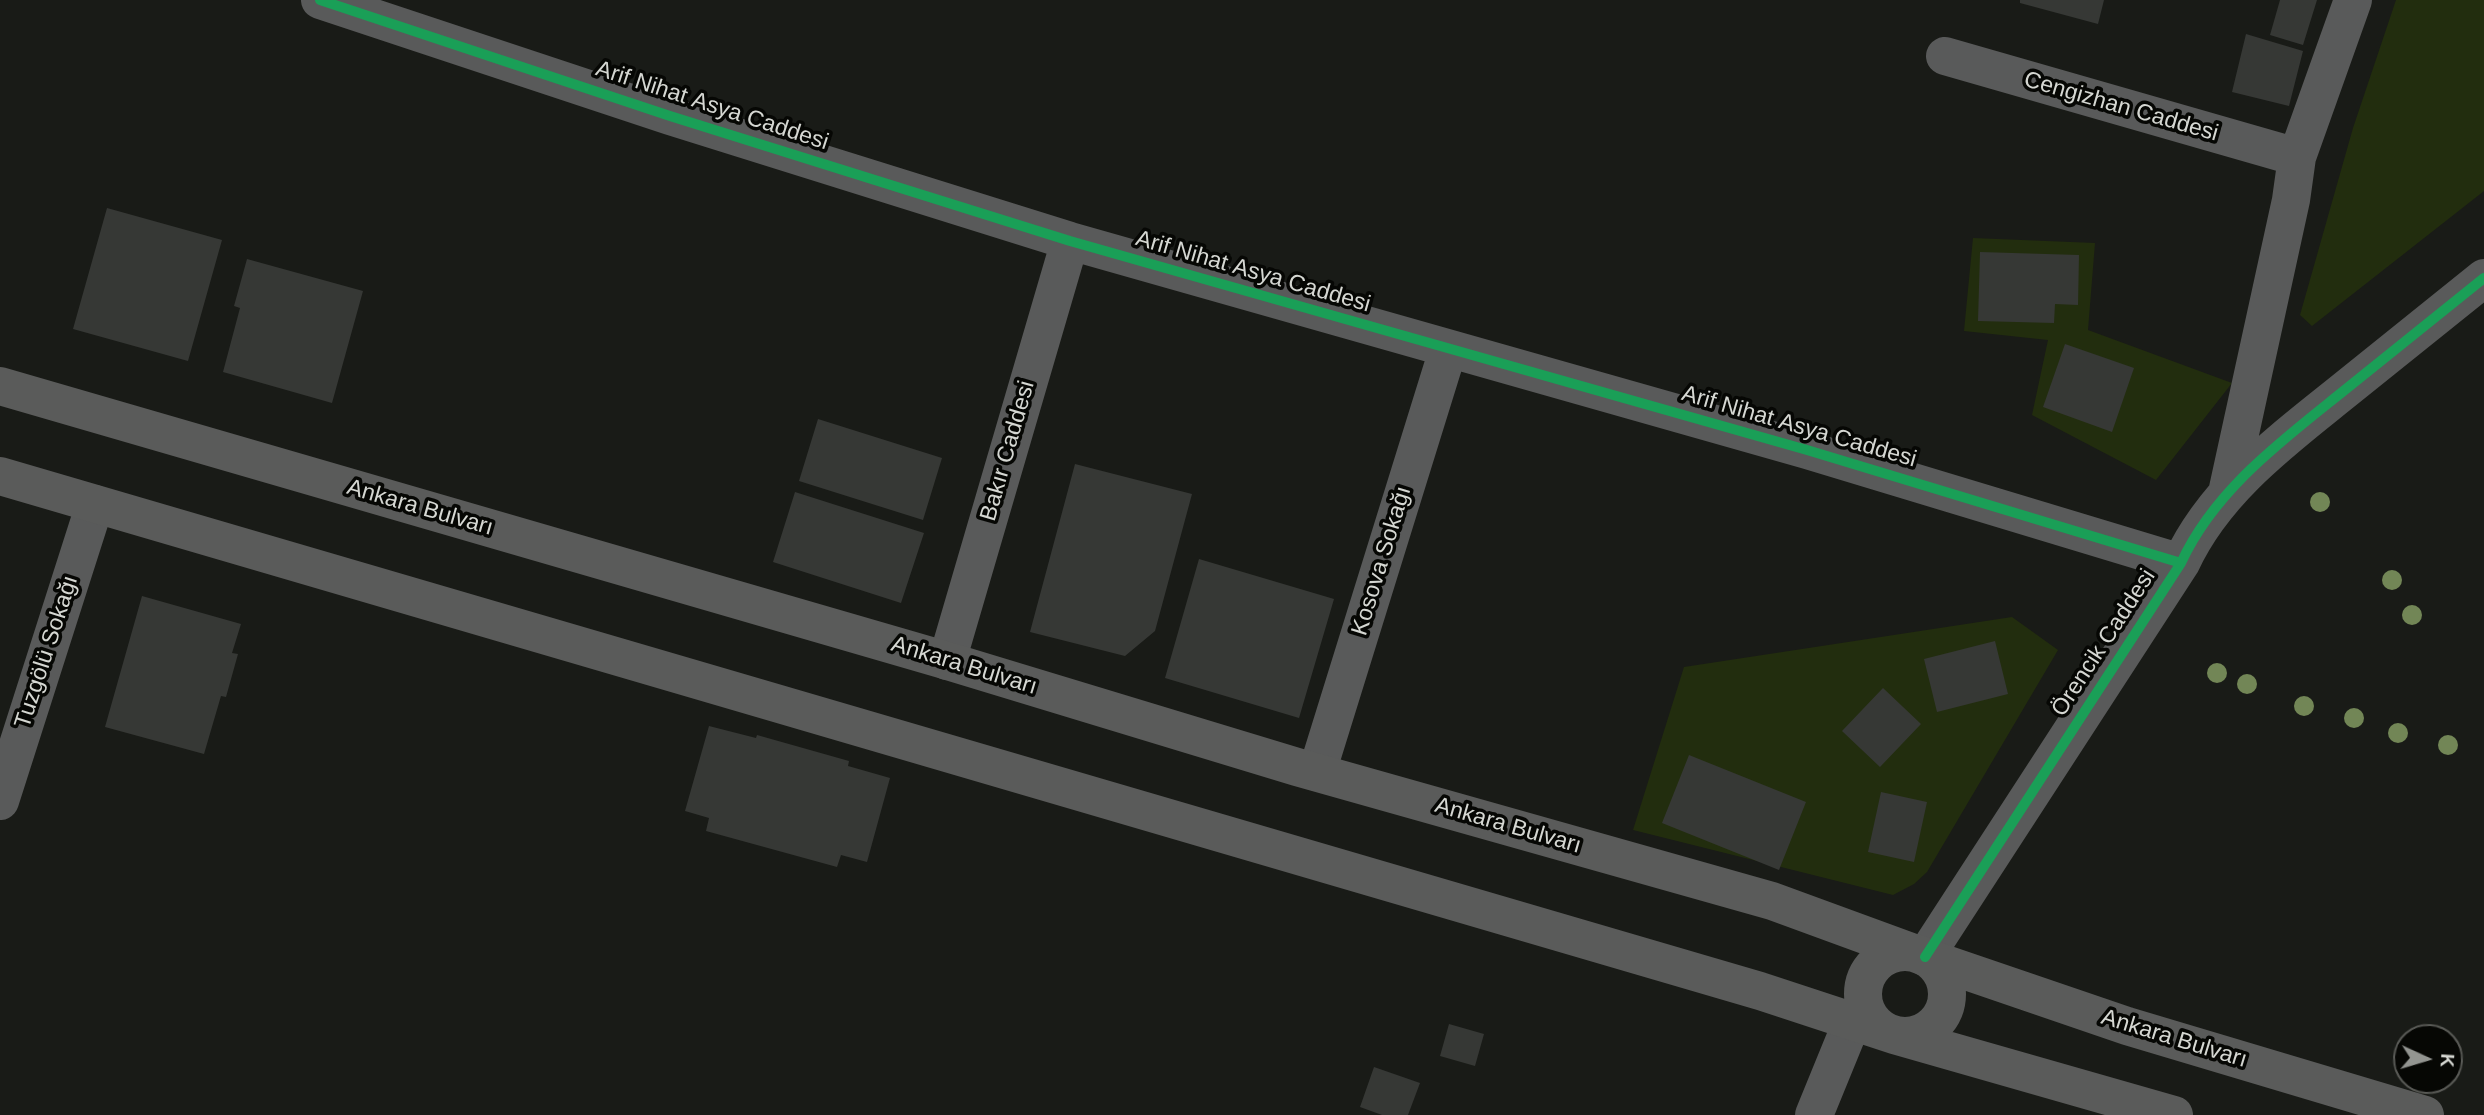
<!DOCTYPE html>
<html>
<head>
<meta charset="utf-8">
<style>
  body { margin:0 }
  #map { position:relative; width:2484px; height:1115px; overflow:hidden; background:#191b17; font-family:Arial,sans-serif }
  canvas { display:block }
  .north { position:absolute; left:2393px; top:1024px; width:70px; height:70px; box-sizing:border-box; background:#060704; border:2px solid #595a56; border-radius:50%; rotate:94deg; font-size:19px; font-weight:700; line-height:28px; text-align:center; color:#d5d7d2 }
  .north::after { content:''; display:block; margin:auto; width:24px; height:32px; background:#939591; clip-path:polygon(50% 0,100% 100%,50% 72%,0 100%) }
</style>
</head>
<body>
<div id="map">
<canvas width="2484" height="1115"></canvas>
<div class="north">K</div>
</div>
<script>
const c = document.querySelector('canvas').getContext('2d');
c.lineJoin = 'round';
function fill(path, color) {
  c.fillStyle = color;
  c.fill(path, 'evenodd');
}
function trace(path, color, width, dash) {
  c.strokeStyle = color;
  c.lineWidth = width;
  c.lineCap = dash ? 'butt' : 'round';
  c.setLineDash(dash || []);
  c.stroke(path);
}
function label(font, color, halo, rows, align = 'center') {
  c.font = font + ' Arial,sans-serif';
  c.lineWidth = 7;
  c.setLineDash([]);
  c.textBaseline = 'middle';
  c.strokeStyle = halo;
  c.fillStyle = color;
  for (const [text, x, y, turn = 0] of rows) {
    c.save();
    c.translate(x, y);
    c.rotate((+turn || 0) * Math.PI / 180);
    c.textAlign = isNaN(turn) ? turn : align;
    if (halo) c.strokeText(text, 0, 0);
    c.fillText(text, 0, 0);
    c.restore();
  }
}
fill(new Path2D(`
  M2396,0H2484V191L2312,326L2300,315L2353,128Z
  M1973,238L2095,243L2088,330L2232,383L2156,480L2032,415L2048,340L1964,331Z
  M2012,617L2058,650L1927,872L1914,884L1893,895L1633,830L1684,667Z`), '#222d0e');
fill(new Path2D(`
  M2020,0H2104L2098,24L2020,3Z
  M2280,0H2317L2303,45L2270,35Z
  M2246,34L2303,51L2289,106L2232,92Z
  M107,208L222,240L188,361L73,329Z
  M1980,252L2079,255L2078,305L2055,304L2054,323L1978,321Z
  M247,259L363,291L332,403L223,372L240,308L234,306Z
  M2065,344L2134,368L2112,432L2043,407Z
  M818,419L942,458L923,520L799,481Z
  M1075,464L1192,494L1155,631L1125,656L1030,632Z
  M795,492L924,533L901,603L773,562Z
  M1199,559L1334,599L1299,718L1165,678Z
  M142,596L241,624L232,653L238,654L226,697L221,696L204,754L105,727Z
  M1995,641L2008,694L1937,712L1924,659Z
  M1883,688L1921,724L1880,767L1842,731Z
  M709,726L756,738L757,735L849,761L848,766L890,778L867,862L841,855L837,867L706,831L709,818L685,811Z
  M1689,755L1806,802L1779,870L1662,823Z
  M1881,792L1927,802L1914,862L1868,852Z
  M1449,1024L1484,1034L1475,1066L1440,1056Z
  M1374,1067L1420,1083L1408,1115H1382L1360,1107Z`), '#363835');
trace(new Path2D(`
  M320,0L670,116L1070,241L1807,450L2181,563
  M1945,56L2297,157
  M2227,493L2291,200L2297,157L2353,0
  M947,661L1070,241
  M1317,772L1448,350
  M0,801L95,504
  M1925,957L2181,563C2215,489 2284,439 2346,389C2392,352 2438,315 2484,278
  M1814,1115L1852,1022`), '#595a5a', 38);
trace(new Path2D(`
  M0,386L941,659L1297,767L1772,901L1925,957L2127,1026L2425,1115
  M0,476L1760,991L1894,1035L2174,1115
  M1863 994a42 42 0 1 1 84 0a42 42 0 1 1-84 0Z`), '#5a5b5a', 38);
trace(new Path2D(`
  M320,0L670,116L1070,241L1807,450L2181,563
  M1925,957L2181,563C2215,489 2284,439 2346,389C2392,352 2438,315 2484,278`), '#1a9f57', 10);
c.fillStyle = '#728656';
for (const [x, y] of [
  [2320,502],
  [2392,580],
  [2412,615],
  [2217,673],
  [2247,684],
  [2304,706],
  [2354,718],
  [2398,733],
  [2448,745]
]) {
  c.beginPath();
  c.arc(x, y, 10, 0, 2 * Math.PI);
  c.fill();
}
label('23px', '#d5d7d2', '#060704', [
  ["Arif Nihat Asya Caddesi",712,106,18],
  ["Cengizhan Caddesi",2121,107,16],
  ["Arif Nihat Asya Caddesi",1253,272,16],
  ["Arif Nihat Asya Caddesi",1799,427,16],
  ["Bakır Caddesi",1008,451,-74],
  ["Ankara Bulvarı",420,508,16],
  ["Kosova Sokağı",1382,561,-73],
  ["Örencik Caddesi",2104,643,-57],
  ["Tuzgölü Sokağı",47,652,-72],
  ["Ankara Bulvarı",964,666,17],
  ["Ankara Bulvarı",1508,826,16],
  ["Ankara Bulvarı",2174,1039,17]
]);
</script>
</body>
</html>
